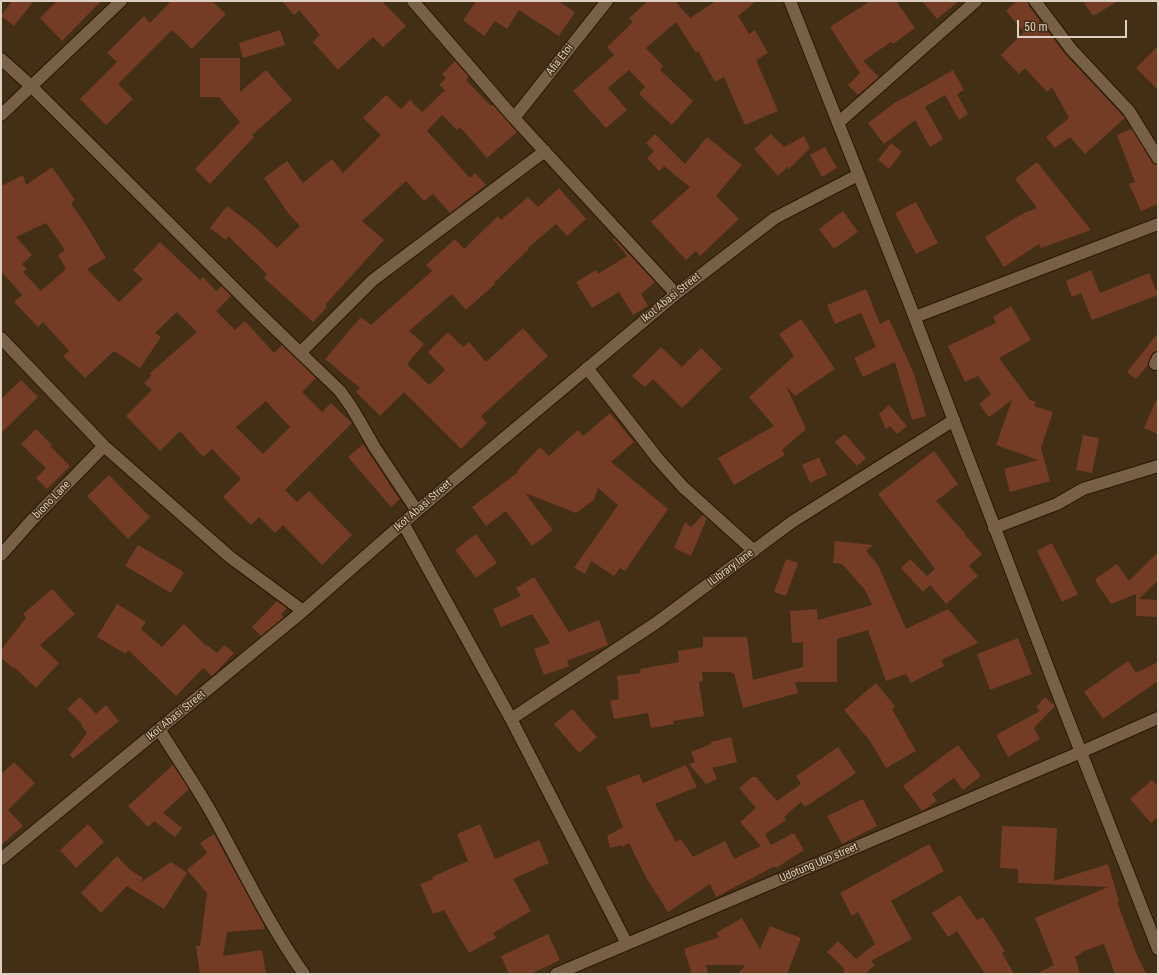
<!DOCTYPE html>
<html>
<head>
<meta charset="utf-8">
<style>
  body { margin:0 }
  #map { position:relative; width:1159px; height:975px; overflow:hidden; background:#432e16; font-family:"Roboto Condensed",sans-serif }
  canvas { display:block }
  .frame { position:absolute; inset:0; border:2px solid #ddcfc1; pointer-events:none }
  .scale { position:absolute; left:1017px; top:20px; width:110px; height:18px; box-sizing:border-box; border:2px solid #ddcfc1; border-top:0; padding-left:5px; font-size:12px; line-height:14px; white-space:nowrap; color:#ddcfc1; -webkit-text-stroke:3px #432e16; paint-order:stroke }
</style>
</head>
<body>
<div id="map">
<canvas width="1159" height="975"></canvas>
<div class="frame"></div>
<div class="scale">50 m</div>
</div>
<script>
const c = document.querySelector('canvas').getContext('2d');
c.lineJoin = 'round';
function fill(path, color) {
  c.fillStyle = color;
  c.fill(path, 'evenodd');
}
function trace(path, color, width, dash) {
  c.strokeStyle = color;
  c.lineWidth = width;
  c.lineCap = dash ? 'butt' : 'round';
  c.setLineDash(dash || []);
  c.stroke(path);
}
function label(font, color, halo, rows, align = 'center') {
  c.font = font + ' "Roboto Condensed",sans-serif';
  c.lineWidth = 3;
  c.setLineDash([]);
  c.textBaseline = 'middle';
  c.strokeStyle = halo;
  c.fillStyle = color;
  for (const [text, x, y, turn = 0] of rows) {
    c.save();
    c.translate(x, y);
    c.rotate((+turn || 0) * Math.PI / 180);
    c.textAlign = isNaN(turn) ? turn : align;
    if (halo) c.strokeText(text, 0, 0);
    c.fillText(text, 0, 0);
    c.restore();
  }
}
fill(new Path2D(`
  M12,1H34L14,26L1,16Z
  M57,1H101L62,41L40,18Z
  M171,1H212L226,14L192,49L172,30L118,84L133,99L106,125L80,99L117,62L107,53L144,16L150,23Z
  M282,1H382L406,26L383,47L373,37L338,70L313,42L320,35L299,10L294,15Z
  M476,1H558L575,12L559,36L519,10L507,29L495,21L484,36L463,20Z
  M648,1H675L690,18L716,1H756L738,16L749,34L755,30L768,53L756,60L778,111L745,125L724,77L715,82L698,51L696,53L676,22L646,48L663,66L660,70L693,101L672,125L639,94L645,87L629,70L608,88L627,110L606,128L573,91L614,55L607,47L633,22L629,18Z
  M870,1H896L915,28L893,44L891,42L863,61L879,77L858,95L848,85L860,73L830,27Z
  M922,1H959L937,19Z
  M1017,1H1028L1029,6L1065,54L1125,118L1085,154L1070,137L1055,148L1046,137L1069,118L1052,87L1047,92L1025,68L1019,74L1001,55L1024,32L1006,11Z
  M1083,1H1118L1093,16Z
  M280,30L285,45L243,58L239,43Z
  M1158,46V90L1136,68Z
  M200,58H240V92L266,70L292,100L252,135L254,137L210,184L195,169L240,122L219,97H200Z
  M455,61L469,77L466,80L491,106L493,105L517,132L487,158L460,127L457,130L442,115L427,131L470,178L475,173L486,185L450,213L433,194L424,201L406,181L362,221L384,240L325,305L327,307L313,322L264,278L267,274L228,236L226,240L210,228L227,206L255,227L277,248L300,226L288,213L264,178L287,161L303,183L332,159L343,173L381,135L363,118L386,95L401,109L410,100L422,112L445,90L439,85L446,78L442,74Z
  M953,70L964,90L957,94L968,114L959,120L945,95L925,107L943,139L930,147L915,120L884,144L868,123L897,101V102Z
  M1132,129L1152,162L1158,165V204L1141,211L1129,184L1135,182L1117,135Z
  M655,134L685,164L707,137L742,165L716,196L739,219L700,256L696,251L686,260L651,222L690,187L664,166L659,171L647,158L654,151L646,143Z
  M771,134L784,147L804,136L810,148L789,169L787,167L778,176L754,149Z
  M891,143L902,152L889,169L878,160Z
  M825,147L837,168L822,177L810,155Z
  M1037,162L1091,230L1041,248L1039,244L1004,267L985,237L1022,214L1037,208L1015,179Z
  M52,167L75,200L71,203L89,230L106,258L87,269L119,302L143,279L133,270L160,242L200,280L203,277L216,291L222,286L231,296L216,311L235,330L245,321L274,353L282,345L316,378L302,392L322,412L331,403L352,423L285,490L297,502L309,491L352,535L322,565L283,525L275,533L259,517L251,525L223,497L241,479L212,449L203,457L180,431L160,451L126,416L152,390L144,383L152,375L149,374L197,332L177,312L155,333L161,337L140,368L114,351L85,378L63,356L69,351L43,322L38,327L14,302L22,295L1,271V186L23,175L26,185ZM46,223L65,250L58,255L66,269L41,291L23,272L27,269L22,264L32,255L16,237ZM266,401L290,427L263,454L236,427Z
  M559,188L586,219L567,236L556,224L528,248L529,249L494,283L495,284L466,310L452,294L409,331L424,344L407,364L429,385L445,370L428,352L448,332L463,347L469,342L486,362L523,328L548,356L481,416L487,423L461,449L404,392L380,416L356,392L360,388L325,359L361,317L371,325L432,271L426,265L455,239L464,249L498,216L501,220L528,197L538,207Z
  M916,202L938,243L916,254L895,213Z
  M843,211L858,232L834,249L819,229Z
  M614,238L655,282L641,294L648,306L633,315L619,292L592,308L576,282L596,270L598,274L627,256L613,239Z
  M1091,270L1100,293L1149,273L1158,295L1092,320L1081,293L1072,297L1066,281Z
  M866,289L880,324L889,319L914,374L926,416L912,420L895,362L863,377L854,358L876,347L861,313L835,324L827,305Z
  M1011,306L1031,340L999,358L1030,400L1036,402L1034,406L1053,412L1041,448L1050,481L1010,492L1004,469L1038,460L996,445L1012,400L989,417L979,404L991,394L978,376L965,382L948,346L996,323L993,317Z
  M801,319L835,369L795,396L786,386L806,429L782,450L785,455L734,485L718,458L774,426L749,397L794,356L779,334Z
  M1158,333V351L1154,352L1152,354L1148,365L1136,379L1127,372Z
  M661,347L682,367L701,348L722,369L682,408L653,379L645,387L632,376Z
  M21,380L38,397L1,433V399Z
  M1158,396V434L1144,428Z
  M889,405L907,426L897,434L890,426L886,429L879,414Z
  M610,413L634,442L611,462L668,509L625,571L620,568L614,576L591,561L585,574L574,568L618,505L598,488L594,500L576,513L525,493L553,530L532,546L506,511L486,526L472,507L518,472L517,471L540,447L549,456L578,430L583,436Z
  M36,429L52,445L50,446L70,466L47,489L36,478L46,468L21,444Z
  M845,434L866,458L857,466L835,442Z
  M1083,435L1099,438L1092,473L1076,470Z
  M363,444L389,483H388L400,499L391,507L348,457Z
  M934,451L958,484L936,501L965,533L964,534L982,554L969,566L978,576L946,604L930,585L923,592L901,568L910,559L927,576L935,569L878,494Z
  M819,457L827,475L810,483L802,465Z
  M109,475L150,517L128,539L87,496Z
  M703,515L707,518L691,556L674,548L685,522L691,527Z
  M476,534L497,563L476,578L455,550Z
  M835,541L873,545L866,551L878,565L906,629L948,609L978,643L941,660L944,666L911,683L906,674L886,681L868,630L837,639V682H795L798,693L743,708L734,673L732,674V672H702L703,681L699,682L704,716L673,721L674,724L651,728L648,713L614,719L610,701L619,699L617,676L641,673L640,669L679,662L678,651L703,647V637H747L753,680L803,667V642L792,643L790,611L817,609L818,620L872,605L865,590L842,564L833,563Z
  M1052,543L1078,594L1062,602L1037,551Z
  M138,545L184,572L171,593L125,566Z
  M1158,552V580L1139,599L1158,600V617L1136,616V594L1111,604L1098,585L1095,579L1117,564L1129,581Z
  M786,559L798,563L786,596L774,592Z
  M534,577L569,632L599,620L608,645L567,661L569,666L544,675L534,649L550,643L532,614L501,627L493,609L521,596L516,588Z
  M52,589L75,614L40,645L59,663L36,688L14,667L13,668L1,658V650L26,618L23,614Z
  M277,601L287,608L281,614L284,617L261,636L252,627Z
  M117,604L146,622L141,629L162,647L184,624L206,646L207,645L217,653L224,645L234,653L212,676L203,668L176,696L128,650L126,654L97,637Z
  M1018,638L1032,674L990,690L977,654Z
  M1128,661L1136,673L1158,662V681L1103,719L1084,692Z
  M876,683L895,706L892,709L916,751L886,768L870,741L844,710Z
  M80,697L96,714L106,705L119,721L73,759L70,755L87,733L81,725L82,724L67,709Z
  M1045,697L1052,704L1054,703L1055,706L1034,728L1040,739L1008,757L996,735L1040,711L1036,707Z
  M572,709L597,737L579,753L554,724Z
  M731,737L737,762L712,768L717,779L706,784L689,764L695,762L691,752L711,744V742Z
  M958,745L981,776L963,790L954,778L932,794L937,801L922,811L903,786Z
  M838,747L856,773L805,807L801,802L784,817L786,820L765,834L771,845L794,833L804,850L776,868L775,866L716,897L710,884L668,912L647,879L629,843L622,847L621,845L610,848L607,836L623,827L606,787L639,774L643,783L686,765L697,787L655,804L676,842L681,839L693,857L725,841L734,859L761,846L740,822L756,808L739,788L752,777H756L777,801L801,784L796,776Z
  M14,762L35,783L8,810L23,826L1,845V774Z
  M173,765L189,789L163,813L182,828L175,837L154,821L148,827L128,806Z
  M1152,780L1158,786V816L1151,823L1130,799Z
  M863,799L877,826L842,844L827,816Z
  M88,824L104,842L76,868L60,850Z
  M480,824L495,859L539,840L549,863L513,879L531,911L493,933L496,938L469,953L444,910L433,914L420,884L433,879L432,877L468,861L457,834Z
  M1002,826L1057,828L1054,881L1108,864L1119,901L1117,902L1137,955L1146,974H1115L1104,944L1084,951L1075,957L1080,974H1036L1054,965L1035,918L1108,887L1018,883V869L1000,868Z
  M214,834L264,925V929L227,932L223,956L262,950L266,974H200L196,946H200L207,893L187,870L207,853L200,843Z
  M929,844L944,871L891,901L912,939L871,961L875,965L865,974H845L843,970L845,969L827,952L838,941L856,959L875,944L858,912L852,916L840,893Z
  M117,856L129,869L143,878L140,883L171,862L187,873L164,909L127,886L101,913L81,893Z
  M960,895L977,920L983,917L1005,951L1002,953L1014,974H985L957,931L948,937L932,913Z
  M742,918L760,949L770,926L801,938L787,974H738L745,965H706L708,974H692L684,949L719,937L716,933Z
  M548,934L560,960L531,974H509L501,956Z`), '#743c25');
const minor = new Path2D(`
  M413,1L514,118L676,294
  M1035,1L1071,49L1129,111L1158,158
  M1,59L31,86L260,314L340,391L352,408L375,448L417,511
  M1,115L121,1
  M514,118L607,1
  M838,123L976,1
  M915,317L1158,224
  M1,338L104,446L230,557L303,611
  M300,353L373,280L545,151
  M1155,364L1158,358
  M587,368L658,459L683,487L754,551
  M403,523L511,719L627,944
  M994,528L1057,504L1083,489L1158,466
  M1,555L32,520L104,446
  M511,719L656,623L792,522L954,420
  M159,729C178,760 200,791 217,823C245,874 270,926 304,974
  M1,859L303,611L417,511L676,294L775,218L858,175
  M556,974L1081,752L1158,718`);
const tertiary = new Path2D(`
  M790,1L908,300L1055,686L1158,949`);
trace(minor, '#291600', 14);
trace(tertiary, '#291600', 14);
trace(minor, '#776046', 12);
trace(tertiary, '#776046', 12);
label('11px', '#ddcfc1', '#432e16', [
  ["Afia Etoi",560,60,-52],
  ["Ikot Abasi Street",671,298,-39],
  ["biono Lane",52,500,-46],
  ["Ikot Abasi Street",423,506,-41],
  ["lLibrary lane",731,568,-37],
  ["Ikot Abasi Street",176,716,-39],
  ["Udotung Ubo street",819,863,-23]
]);
</script>
</body>
</html>
